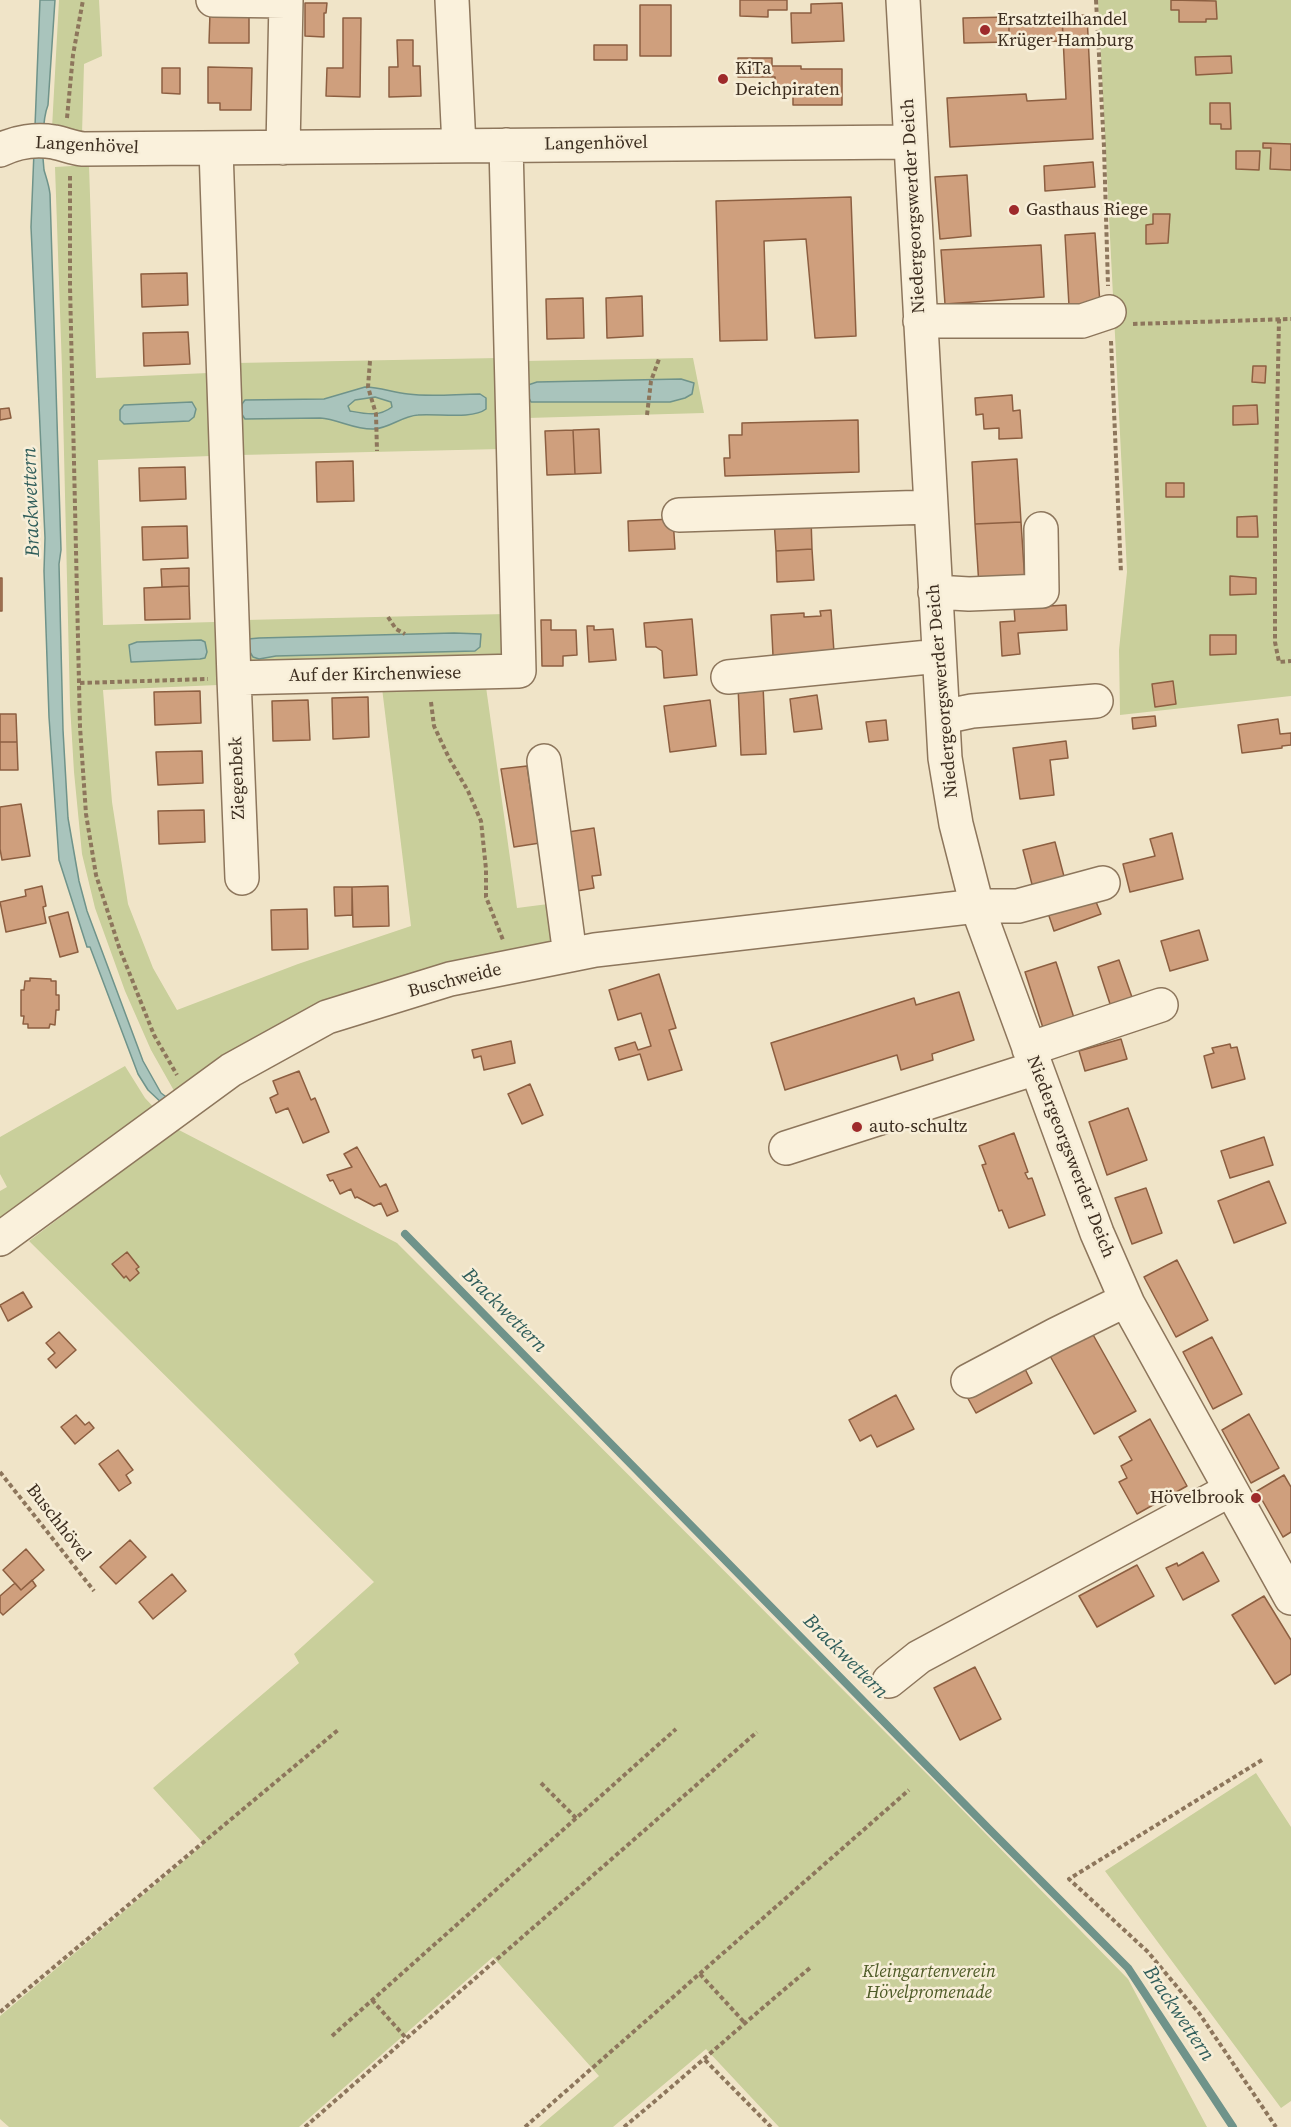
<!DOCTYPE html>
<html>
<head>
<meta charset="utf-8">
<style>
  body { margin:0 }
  canvas { display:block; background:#f0e4c8 }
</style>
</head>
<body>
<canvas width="1291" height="2127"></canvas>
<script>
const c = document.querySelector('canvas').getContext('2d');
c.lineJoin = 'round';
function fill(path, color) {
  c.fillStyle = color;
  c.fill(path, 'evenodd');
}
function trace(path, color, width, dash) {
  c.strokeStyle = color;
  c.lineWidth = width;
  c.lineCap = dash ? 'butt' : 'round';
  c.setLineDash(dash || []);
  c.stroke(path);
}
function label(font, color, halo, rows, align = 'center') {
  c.font = font + ' "Source Serif 4",serif';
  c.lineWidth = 5;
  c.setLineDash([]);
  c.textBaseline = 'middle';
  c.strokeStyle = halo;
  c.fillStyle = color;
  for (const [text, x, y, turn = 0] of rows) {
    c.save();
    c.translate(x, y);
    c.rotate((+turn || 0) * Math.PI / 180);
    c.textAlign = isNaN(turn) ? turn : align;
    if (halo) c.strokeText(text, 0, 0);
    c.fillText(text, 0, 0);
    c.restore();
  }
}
fill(new Path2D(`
  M59,0H99L102,56L84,64L82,134L52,128Z
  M1098,0H1291V696L1120,715L1119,650L1127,572Z
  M89,165L96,378L208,373L211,456L98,460L103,625L215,622L218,685L103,690L112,802L128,904L153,968L177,1010L298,964L411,926L382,688L486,687L517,908L556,903L559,947L479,962L177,1096L151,1050L125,991L95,908L82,854L74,772L70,705L62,369L55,167Z
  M498,358L501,449L240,455L236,363Z
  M693,358L704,413L527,418L524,361Z
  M506,614L507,660L247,668L245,620Z
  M125,1066L145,1098L159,1113L0,1231V1191L7,1187L0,1174V1137Z
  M177,1129L397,1243L937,1784L1128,1979L1207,2127H779L706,2049L613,2127H539L599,2076L493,1957L299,2127H9L0,2119V2016L204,1844L153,1788L299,1663L294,1654L374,1582L29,1241Z
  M1256,1773L1291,1827V2101L1281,2108L1105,1871Z`), '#c9cf9b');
const water = new Path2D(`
  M40,0H55L48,105C42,120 42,153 44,170C46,177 49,185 50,194L61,550L59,564L63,730L68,818L79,881L87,911L143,1061L161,1093L173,1102L165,1106L148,1090L138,1074L90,947H87L59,860L49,717L44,571L45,538L31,227Z
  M681,379L694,383L692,394L685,398L670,402H531L526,392L528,385L537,382Z
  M365,387C382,387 392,393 408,394C432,397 456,394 480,394L486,398V409C472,420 436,413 418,415C402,416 390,428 374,429C355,430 338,419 320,418L245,419L241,413L242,404L245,400L324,399ZM375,397L391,402L392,407C379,417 366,414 350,411L348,406L355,400Z
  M192,402L196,409L194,417L189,421L124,424L120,420V410L124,405Z
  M454,633L481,634L480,647L475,651L276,656L259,659L253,657L248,649V639L259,638Z
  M201,640L205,642L207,652L205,658L200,659L131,662L129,645L137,642Z`);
fill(water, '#a9c4bc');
trace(water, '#6f938a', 1.5);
trace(new Path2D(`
  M405,1234L989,1829L1128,1968L1233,2127`), '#6f938a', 8);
const building = new Path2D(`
  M740,0H787V10H768V17L740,16Z
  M1171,0L1216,1L1217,19H1206V22H1179V10H1171Z
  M305,3H327L326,13H324V37L305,36Z
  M842,3L844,41L792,43L791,13H811V4Z
  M640,5H671V56H640Z
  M210,13L249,14V43H209Z
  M1087,15L1093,139L950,147L947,98L1026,94L1027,101L1066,99L1062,16Z
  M1062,16L1063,41L1009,42V17Z
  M1009,17V42L964,43L963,18Z
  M343,18H361L360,97L326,96L327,68H343Z
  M397,40H413V66H420L421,96L389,97V67H398Z
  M594,45H627V60H594Z
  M1231,56L1232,73L1196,75L1195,57Z
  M738,58H772V66H801V69H842V105H793V92H775V77H738Z
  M208,67L252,68L251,110H220V103H208Z
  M162,68H180V94L162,93Z
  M1210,103H1230L1231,129H1221V124H1210Z
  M1263,143L1291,144V170L1270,169L1271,148H1263Z
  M1236,151H1260L1259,170L1236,169Z
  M1093,162L1095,187L1045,191L1044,166Z
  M967,175L971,236L940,239L935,177Z
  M851,197L856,336L815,338L806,239L764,241L767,340L720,341L716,201Z
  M1153,214H1170L1168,243L1146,244V225L1153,224Z
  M1095,233L1100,304L1069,306L1065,235Z
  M1041,245L1044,297L945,304L941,250Z
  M187,273L188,305L142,307L141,274Z
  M642,296L643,336L607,338L606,298Z
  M583,298L584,338L547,339L546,299Z
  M188,332L190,364L144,366L143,333Z
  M1253,366H1266L1265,383L1252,382Z
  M1012,395L1013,411L1020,410L1022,438L999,439V428L984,429L983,414L976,415L975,398Z
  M1257,405L1258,424L1233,425V406Z
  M9,408L11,418L0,420V409Z
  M858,420L859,472L725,476L724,458H730L729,435H742V423Z
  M599,429L601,473L575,474L573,430Z
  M573,430L575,474L547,475L545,431Z
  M1017,459L1021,522L975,524L972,462Z
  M353,461L354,501L317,502L316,462Z
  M185,467L186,499L140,501L139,468Z
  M1166,483H1184V497H1166Z
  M1257,516L1258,537H1237V517Z
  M811,518L812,549L776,551L774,520Z
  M673,519L675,549L629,551L628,521Z
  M1021,522L1025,583L979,586L975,524Z
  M187,526L188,558L143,560L142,527Z
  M812,549L814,580L777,582L776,551Z
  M189,568V586L162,587L161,569Z
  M1230,576L1256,578V594L1230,595Z
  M0,578H2V611H0Z
  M189,586L190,619L145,620L144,588Z
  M1066,605L1067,630L1018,633L1020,654L1002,656L1000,622L1015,621L1014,608Z
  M831,610L834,652L773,656L771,615L804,613V617L821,616L820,611Z
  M692,619L697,675L664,678L662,651L656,647H646L644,623Z
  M541,620H551V630H576L577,655L563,656V666H542Z
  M587,626H594V630L613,629L616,660L589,662Z
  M1210,635H1236V654L1210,655Z
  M1173,681L1176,704L1155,707L1152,684Z
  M763,685L766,754L741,755L738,686Z
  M200,691L201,723L155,725L154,692Z
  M817,695L822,729L794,732L790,699Z
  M368,697L369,737L333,739L332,698Z
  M308,700L310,740L273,741L272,701Z
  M710,700L716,746L670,752L664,706Z
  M0,714H16L17,742H0Z
  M1155,716L1156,726L1133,729L1132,718Z
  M1278,719L1280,734L1291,733V745L1282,746V748L1242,753L1238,725Z
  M886,720L888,740L869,742L866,722Z
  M1066,741L1068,758L1050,760L1054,795L1020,799L1013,748Z
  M0,742H17L18,770H0Z
  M202,751L203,783L158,785L156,752Z
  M527,766L534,813L543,811L540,843L514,847L501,769Z
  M21,804L30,856L2,860L0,849V807Z
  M204,810L205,842L159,844L158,811Z
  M594,828L601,875L592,876L594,888L577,891L568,832Z
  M1172,833L1183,879L1130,892L1123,864L1155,856L1150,839Z
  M1055,842L1066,884L1034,892L1023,850Z
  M42,886L46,906L43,907L46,923L6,932L0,902L26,896L25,890Z
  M388,886L389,926L353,927L352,887Z
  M334,887H352V915L335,916Z
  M1094,897L1101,914L1054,931L1048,913Z
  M307,909L308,949L272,950L271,910Z
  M68,912L78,952L60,957L49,917Z
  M1199,930L1208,960L1170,971L1161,941Z
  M1119,960L1134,1003L1112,1010L1098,967Z
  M1056,962L1075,1021L1044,1031L1025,972Z
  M659,974L676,1028L669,1030L682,1070L648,1080L640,1054L619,1060L615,1048L635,1042L638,1050L651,1046L641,1013L618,1020L609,990Z
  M30,978L51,979V981H56V995H59V1010H56L55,1025L50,1024L49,1028H28V1024H23L24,1016H21V990H24L25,981H30Z
  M959,992L974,1040L932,1054L933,1060L901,1070L897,1055L785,1090L771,1043L914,998L916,1005Z
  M1121,1039L1127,1059L1085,1071L1079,1051Z
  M511,1041L515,1063L484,1070L481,1056L474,1058L472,1050Z
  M1230,1044L1231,1048L1237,1047L1245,1079L1212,1088L1204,1056L1214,1053L1212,1048Z
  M299,1071L311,1100L315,1098L329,1132L303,1143L288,1108L276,1113L270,1098L278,1094L273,1081Z
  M530,1084L543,1115L522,1124L508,1094Z
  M1128,1108L1147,1160L1107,1175L1089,1122Z
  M1014,1133L1028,1172L1025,1173L1028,1179L1032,1178L1045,1215L1009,1228L1002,1210L999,1211L982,1165L986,1164L979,1146Z
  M1264,1137L1273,1165L1230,1178L1221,1151Z
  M357,1147L380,1187L386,1184L398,1211L387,1216L381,1203L374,1206L357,1197L355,1198L351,1189L340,1194L333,1180L330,1181L327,1175L352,1167L344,1154Z
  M1269,1181L1286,1223L1234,1243L1218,1201Z
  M1146,1188L1162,1233L1132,1244L1115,1198Z
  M127,1252L139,1267L136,1269L139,1273L130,1281L126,1276L124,1278L112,1264Z
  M1177,1260L1208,1320L1176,1337L1144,1277Z
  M23,1292L32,1307L8,1321L0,1305Z
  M1087,1324L1136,1411L1094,1434L1045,1347Z
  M59,1332L76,1350L56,1368L48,1359L55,1353L46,1343Z
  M1212,1337L1242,1394L1213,1409L1183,1352Z
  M1023,1365L1032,1383L976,1413L966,1395Z
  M896,1395L914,1429L877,1447L871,1435L860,1441L849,1420Z
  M1249,1414L1279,1468L1251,1483L1222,1430Z
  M76,1415L85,1425L89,1422L94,1428L75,1444L61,1427Z
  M1150,1419L1187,1486L1137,1514L1119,1482L1127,1478L1121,1466L1132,1460L1119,1437Z
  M118,1450L133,1470L126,1475L131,1483L119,1491L99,1464Z
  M1284,1475L1291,1487V1532L1283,1537L1257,1491Z
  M130,1540L146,1557L116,1584L100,1567Z
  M26,1549L44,1570L21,1590L3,1570Z
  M1203,1552L1219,1581L1183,1600L1166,1568L1177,1563L1178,1566Z
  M1137,1565L1154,1596L1097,1627L1079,1596Z
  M172,1574L186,1591L153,1619L139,1602Z
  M32,1580L36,1586L3,1615L0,1612V1596L15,1583L21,1590Z
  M1264,1596L1291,1640V1674L1275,1684L1232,1615Z
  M975,1667L1001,1719L960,1740L934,1688Z`);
fill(building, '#cf9f7d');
trace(building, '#8d5f41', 1.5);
const minor = new Path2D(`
  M213,0L286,1
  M452,0L459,146
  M903,0L945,758L956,824L977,906L1097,1233L1128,1304L1291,1598
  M283,148L286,0
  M216,149L234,678L519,671L506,145
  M0,150C16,142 36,139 54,142C64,144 73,148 83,149L910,142
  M920,321H1082L1109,312
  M679,515L930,507
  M935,592L969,594L1042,591L1041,529
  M728,677L939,656
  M234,678L242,878
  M943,717L972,711L1096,701
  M544,761L570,955
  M1029,1049L1161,1005
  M786,1148L1036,1068
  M0,1239L231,1070L327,1017L450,979L595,950L977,906H1018L1103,883
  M968,1381L1055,1335L1126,1300
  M889,1681L919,1657L1230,1490`);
trace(minor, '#8d765c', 36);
trace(new Path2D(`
  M1096,0L1104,147L1108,286
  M67,118L73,55L83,0
  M70,176V286L80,727L86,814L96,875L119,947L154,1035L177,1075
  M1279,319L1275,521V642L1279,662L1291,661
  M1133,324L1291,319
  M1111,341L1121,573
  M370,361L368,387L376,414L377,451
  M647,415L651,381L659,359
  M388,617L396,629L405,634
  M80,683L208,679
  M431,702L434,726L449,758L468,791L481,821L486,869V897L503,940
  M0,1472L94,1591
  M1262,1760L1069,1879L1148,1952L1199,2013L1276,2127
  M541,1783L577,1819
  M700,1974L744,2022
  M372,2000L406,2038
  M0,2012L338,1730
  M332,2036L676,1729
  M705,2060L771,2127
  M305,2127L757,1732
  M525,2127L909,1790
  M624,2127C687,2075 747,2020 810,1968`), '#8d765c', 4, [4.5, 3]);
trace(minor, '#faf1dc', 33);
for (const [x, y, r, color] of [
  [985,30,6,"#9e2a2b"],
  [723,79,6,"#9e2a2b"],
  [1014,210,6,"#9e2a2b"],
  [857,1127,6,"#9e2a2b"],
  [1256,1498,6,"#9e2a2b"]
]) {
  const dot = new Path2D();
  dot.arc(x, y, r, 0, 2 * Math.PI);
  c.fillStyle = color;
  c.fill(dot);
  trace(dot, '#f7eed8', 2);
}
label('18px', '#3d2e20', '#f7eed8', [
  ["Ersatzteilhandel",997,20],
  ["Krüger Hamburg",997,41],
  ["KiTa",735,69],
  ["Deichpiraten",735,90],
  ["Gasthaus Riege",1026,210],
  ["auto-schultz",869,1127],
  ["Hövelbrook",1244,1498,"right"]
], 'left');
label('18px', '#3d2e20', '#f7eed8', [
  ["Langenhövel",596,144,-1],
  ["Langenhövel",87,146,3],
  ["Niedergeorgswerder Deich",914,206,-93],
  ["Auf der Kirchenwiese",375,675,-1],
  ["Niedergeorgswerder Deich",943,691,-95],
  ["Ziegenbek",238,778,-92],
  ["Buschweide",455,981,-14],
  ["Niedergeorgswerder Deich",1070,1157,69],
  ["Buschhövel",58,1523,52]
]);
label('italic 18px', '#4d5a26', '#f7eed8', [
  ["Kleingartenverein",929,1972],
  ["Hövelpromenade",929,1993]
]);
label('italic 20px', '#2f5d5a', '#f7eed8', [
  ["Brackwettern",32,502,-92],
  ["Brackwettern",504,1311,45],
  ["Brackwettern",845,1657,45],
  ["Brackwettern",1178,2014,56]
]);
</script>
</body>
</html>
